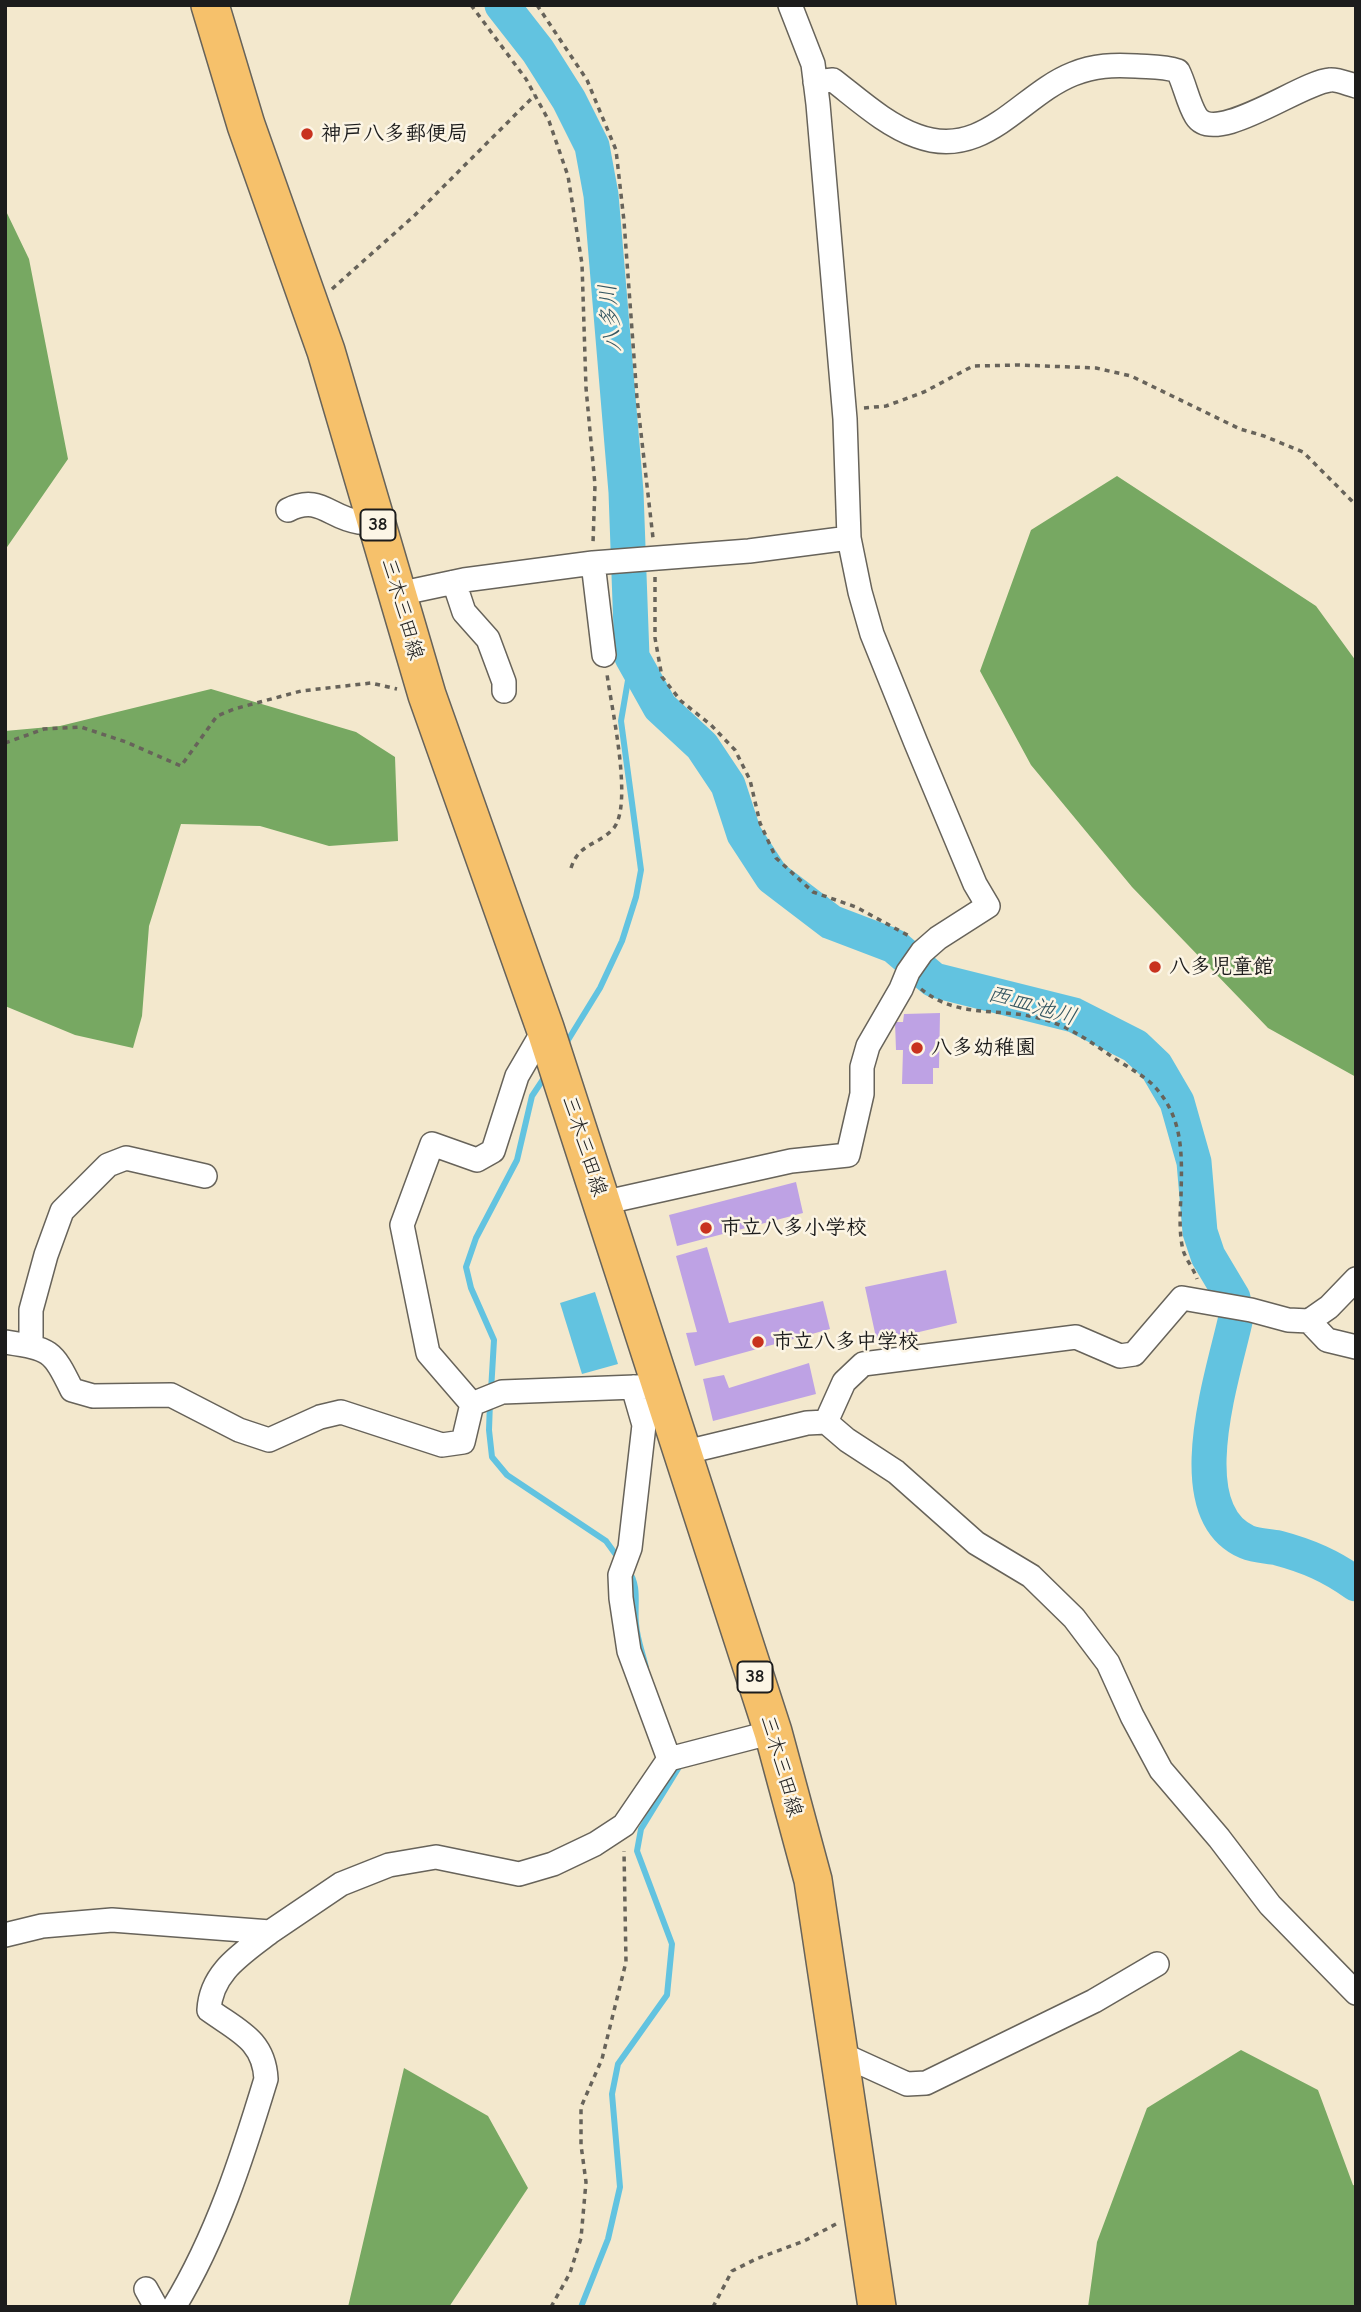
<!DOCTYPE html>
<html>
<head>
<meta charset="utf-8">
<style>
  body { margin:0 }
  #map { position:relative; width:1361px; height:2312px; overflow:hidden; background:#f3e8cd; font-family:"Comic Neue",sans-serif }
  canvas { display:block }
  .frame { position:absolute; inset:0; border:7px solid #1c1c1c; pointer-events:none }
</style>
</head>
<body>
<div id="map">
<canvas width="1361" height="2312"></canvas>
<div class="frame"></div>
</div>
<script>
const c = document.querySelector('canvas').getContext('2d');
c.lineJoin = 'round';
function fill(path, color) {
  c.fillStyle = color;
  c.fill(path, 'evenodd');
}
function trace(path, color, width, dash) {
  c.strokeStyle = color;
  c.lineWidth = width;
  c.lineCap = dash ? 'butt' : 'round';
  c.setLineDash(dash || []);
  c.stroke(path);
}
function label(font, color, halo, rows, align = 'center') {
  c.font = font + ' "Comic Neue","Klee One",sans-serif';
  c.lineWidth = 5;
  c.setLineDash([]);
  c.textBaseline = 'middle';
  c.strokeStyle = halo;
  c.fillStyle = color;
  for (const [text, x, y, turn = 0] of rows) {
    c.save();
    c.translate(x, y);
    c.rotate((+turn || 0) * Math.PI / 180);
    c.textAlign = isNaN(turn) ? turn : align;
    if (halo) c.strokeText(text, 0, 0);
    c.fillText(text, 0, 0);
    c.restore();
  }
}
fill(new Path2D(`
  M5,209L29,259L68,459L5,550Z
  M1117,476L1316,606L1356,661V1077L1268,1028L1132,887L1031,765L980,671L1031,530Z
  M211,689L356,732L395,757L398,841L329,846L260,826L181,824L149,926L142,1016L133,1048L75,1035L5,1006V731L60,726Z
  M1241,2050L1318,2090L1353,2185L1356,2186V2307H1088L1097,2242L1147,2108Z
  M404,2068L488,2116L528,2188L449,2307H348Z`), '#77a862');
fill(new Path2D(`
  M595,1292L618,1364L582,1374L560,1303Z`), '#62c3e0');
trace(new Path2D(`
  M565,1045L600,988L622,941L636,897L641,870L621,721L632,657
  M491,1391L494,1340L471,1288L466,1267L476,1238L517,1160L532,1096L546,1075
  M490,1402L489,1430L492,1457L507,1475L606,1541L619,1559
  M628,1570C640,1586 634,1606 636,1624C637,1639 643,1654 646,1668
  M581,2307L608,2239L620,2187L612,2094L618,2064L667,1995L672,1944L637,1851L641,1829L679,1767L678,1761`), '#62c3e0', 6);
trace(new Path2D(`
  M502,5L538,51L569,100L592,146L601,195L626,492L632,657L660,707L702,746L728,785L744,834L772,877L831,922L894,946L934,980L1074,1015L1135,1046L1156,1066L1177,1102L1194,1162L1200,1232L1208,1256L1233,1298L1236,1317C1224,1373 1176,1511 1247,1542C1256,1546 1268,1546 1278,1548C1308,1556 1331,1566 1356,1584`), '#62c3e0', 35);
fill(new Path2D(`
  M940,1013L939,1068H933V1084H902L903,1050H896L895,1022H903L904,1014Z
  M796,1182L803,1213L677,1246L669,1215Z
  M707,1247L729,1323L823,1301L830,1329L695,1366L686,1333L697,1332L676,1256Z
  M946,1270L957,1323L877,1342L865,1287Z
  M809,1363L816,1394L713,1421L703,1379L724,1375L729,1388Z`), '#bea2e4');
const minor = new Path2D(`
  M815,82L833,80C859,100 886,125 917,136C984,161 1020,95 1073,74C1095,65 1113,65 1136,66C1150,67 1164,66 1178,71C1185,85 1188,103 1196,116C1215,147 1301,82 1330,80C1337,79 1348,84 1356,86
  M288,510C320,494 329,518 359,522C364,523 371,522 377,521
  M593,563L604,655
  M454,582L464,612L488,639L504,682V691
  M398,594L464,580L593,563L749,551L849,538
  M602,1203L791,1161L848,1155L862,1094V1067L868,1046L901,989L908,972L922,952L938,938L988,906L975,884L916,743L872,634L860,592L849,538L845,419L818,104L813,64L790,5
  M1309,1321L1327,1340L1356,1347
  M5,1342C50,1349 52,1349 72,1390L93,1396L171,1395L239,1430L269,1440L320,1417L341,1412L442,1445L463,1442L472,1404L502,1392L662,1386
  M31,1346V1310L46,1255L62,1211L108,1165L126,1158L205,1176
  M633,1387L644,1425L630,1548L620,1575L621,1598L629,1651L669,1759
  M472,1404L428,1353L402,1225L432,1144L477,1160L493,1151L517,1076L545,1028
  M826,1422L844,1382L863,1364L1076,1337L1120,1356L1134,1354L1182,1298L1251,1310L1288,1320L1309,1321L1329,1307L1356,1279
  M682,1453L807,1423L826,1422L847,1440L896,1472L976,1543L1031,1576L1074,1618L1108,1663L1132,1716L1161,1770L1219,1838L1270,1905L1356,1993
  M5,1935L42,1926L112,1920L270,1932L341,1884L389,1865L436,1857L519,1874L553,1864L595,1844L624,1825L669,1759L773,1732
  M839,2053L907,2084L926,2083L1094,2001L1157,1964
  M146,2289L156,2307
  M174,2307C217,2236 242,2158 266,2079C264,2040 238,2031 209,2010C211,1972 242,1954 270,1932`);
const primary = new Path2D(`
  M210,5L246,125L326,351L427,695L545,1028L773,1732L813,1880L877,2307`);
trace(minor, '#67635a', 26);
trace(primary, '#67635a', 40);
trace(new Path2D(`
  M471,5L526,79L549,121L568,176L582,264L586,388L595,485L593,543
  M537,5L587,80L616,150L624,221L637,398L653,538
  M332,289L415,215L535,95
  M864,408L886,406L924,392L973,366L1019,365L1096,368L1131,376L1240,429L1264,436L1303,452L1356,505
  M655,577V638L662,677L681,701L711,725L735,750L750,780L760,823L776,858L813,892L856,907L911,937
  M5,743L44,729L81,727L126,742L181,766L217,716L234,709L301,691L371,683L397,689
  M571,868C579,843 597,846 613,829C634,806 611,706 607,674
  M921,989C958,1019 996,1007 1038,1018C1066,1024 1091,1042 1114,1058C1126,1066 1143,1075 1153,1085C1184,1117 1182,1155 1181,1196C1180,1212 1179,1234 1183,1250C1186,1260 1194,1269 1197,1279
  M551,2307L570,2273L581,2238L586,2182L581,2145V2107L602,2059L626,1962L624,1851
  M713,2307L732,2271L756,2259L804,2241L836,2224`), '#67635a', 3.5, [5, 5]);
trace(minor, '#fff', 23);
trace(primary, '#f6c16b', 37);
for (const [x, y, r, color] of [
  [307,134,7,"#c8321e"],
  [1155,967,7,"#c8321e"],
  [917,1048,7,"#c8321e"],
  [706,1228,7,"#c8321e"],
  [758,1342,7,"#c8321e"]
]) {
  const dot = new Path2D();
  dot.arc(x, y, r, 0, 2 * Math.PI);
  c.fillStyle = color;
  c.fill(dot);
  trace(dot, '#fcf5e5', 2.5);
}
for (const [x, y, w] of [
  [378,525,35],
  [755,1677,35]
]) {
  const box = new Path2D();
  box.roundRect(x - w / 2, y - 15.5, w, 31, 5);
  c.fillStyle = '#fcf5e5';
  c.fill(box);
  trace(box, '#1c1c1c', 2);
}
label('bold 19px', '#1c1c1c', null, [
  ["38",378,525],
  ["38",755,1677]
]);
label('bold 21px', '#1c1c1c', '#fcf5e5', [
  ["神戸八多郵便局",321,134],
  ["八多児童館",1169,967],
  ["八多幼稚園",931,1048],
  ["市立八多小学校",720,1228],
  ["市立八多中学校",772,1342]
], 'left');
label('21px', '#1c1c1c', '#fcf5e5', [
  ["三木三田線",402,609,74],
  ["三木三田線",584,1146,72],
  ["三木三田線",781,1766,74]
]);
label('italic 23px', '#345661', '#fcf5e5', [
  ["八多川",611,318,-95],
  ["西皿池川",1032,1006,16]
]);
</script>
</body>
</html>
